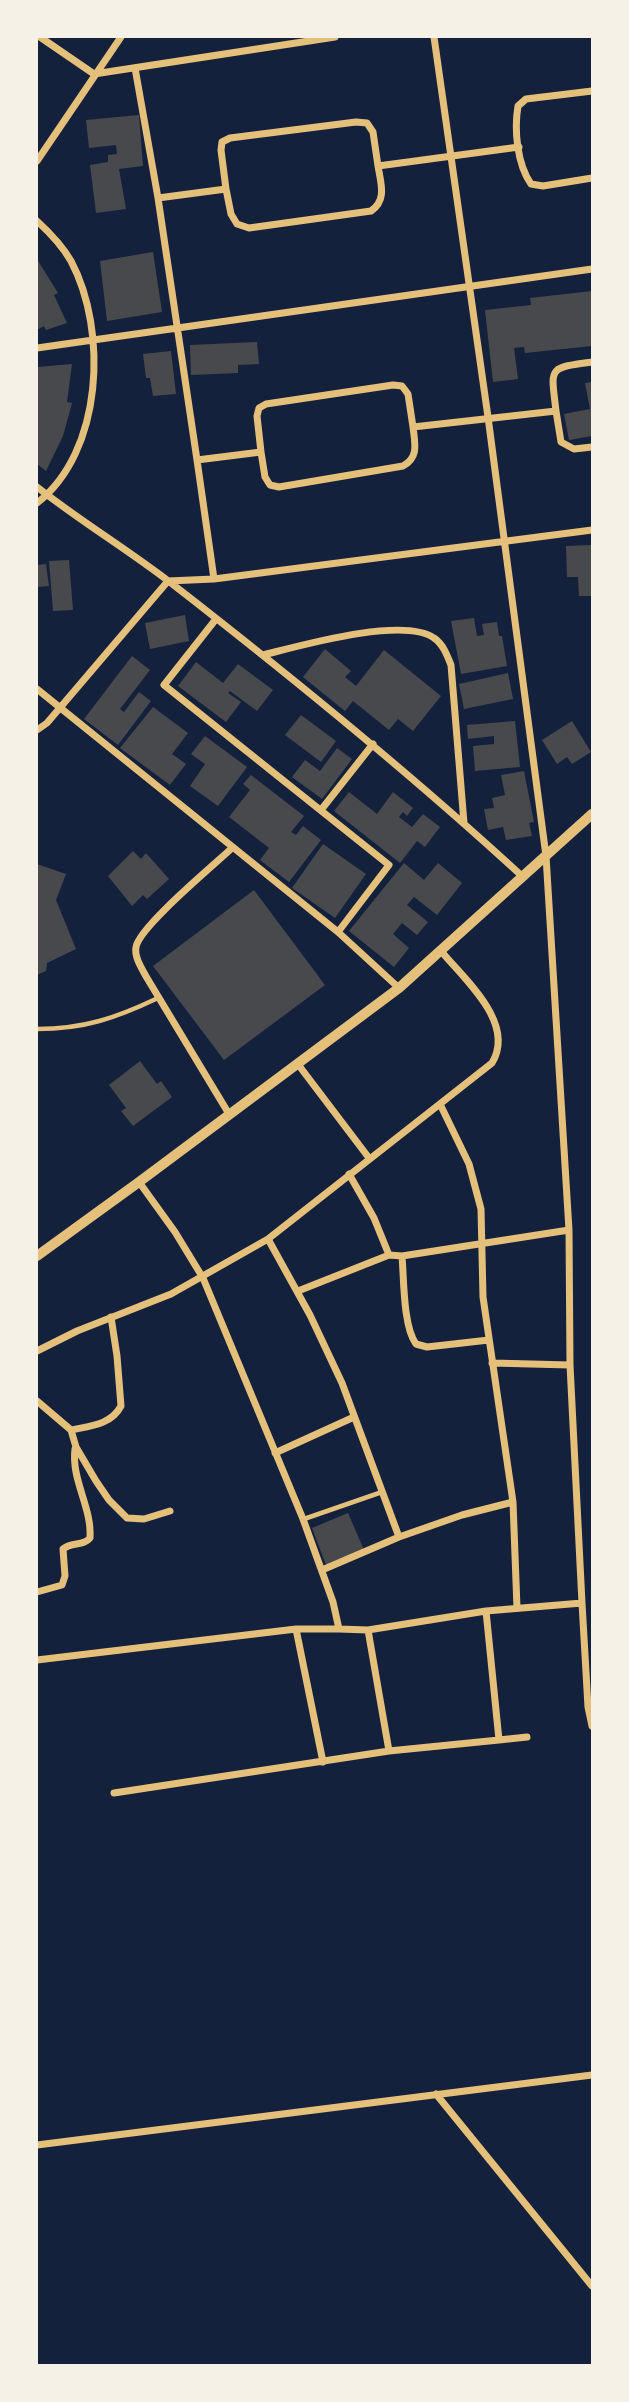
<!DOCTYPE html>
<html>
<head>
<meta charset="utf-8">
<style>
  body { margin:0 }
  #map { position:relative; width:629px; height:2402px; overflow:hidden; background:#14213d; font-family:Spectral,serif }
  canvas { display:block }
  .frame { position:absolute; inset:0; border:38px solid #f6f1e7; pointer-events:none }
</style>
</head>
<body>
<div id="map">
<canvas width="629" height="2402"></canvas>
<div class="frame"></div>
</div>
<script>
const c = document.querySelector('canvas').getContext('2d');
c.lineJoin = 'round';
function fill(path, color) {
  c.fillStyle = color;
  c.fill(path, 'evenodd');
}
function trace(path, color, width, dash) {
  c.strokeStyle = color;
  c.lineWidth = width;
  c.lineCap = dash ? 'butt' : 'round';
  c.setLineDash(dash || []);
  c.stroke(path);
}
fill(new Path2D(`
  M139,115L143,166L119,169L126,209L96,213L90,165L108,162V155L117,154L116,145L89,148L86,120Z
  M153,252L162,312L107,321L100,261Z
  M37,259L58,293L54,295L67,323L46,330L44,326L37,330Z
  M592,291V346L525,353L524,347L514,348L518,379L493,382L485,310L531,305L530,298Z
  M257,342L259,364L238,365V373L191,375L190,345Z
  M171,351L176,394L153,396L150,378H146L143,354Z
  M72,364L67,402L72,403L63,436L46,471L37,464V367Z
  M592,382V436L569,440L564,414L590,409L585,383Z
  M592,545V596H579L578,577H567L566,546Z
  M69,560L73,610L53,611L49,561Z
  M46,564L49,586L37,587V565Z
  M185,615L189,641L150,649L145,623Z
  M474,618L477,636L484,635L482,624L497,622L499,636H502L507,666L461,674L451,621Z
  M325,649L351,671L345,677L356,686L384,650L441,696L413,731L398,719L389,730L353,701L345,711L303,677Z
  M132,656L150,670L120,709L124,712L139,692L151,701L118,745L84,719Z
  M196,662L223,683L238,664L273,690L257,711L230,691L228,693L241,702L226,722L178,686Z
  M508,673L513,699L464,709L459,684Z
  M153,707L188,733L172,754L186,764L170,785L120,748Z
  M301,715L336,741L321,762L285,735Z
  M515,721L520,767L475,771L473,746L494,744V736L468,739L467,725Z
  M572,721L591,752L572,764L567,757L557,764L542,740Z
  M205,736L247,767L218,806L190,786L205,764L191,754Z
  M337,748L352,759L322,799L292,777L305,760L320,771Z
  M524,771L534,822L529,823L532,836L506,840L503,827L488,830L484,809L494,808L492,798L505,795L501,775Z
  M251,775L304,816L291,832L296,835L303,826L321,840L289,882L260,860L269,848L229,817L250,790L243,784Z
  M349,792L377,814L393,792L413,808L407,816L403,812L399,817L412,827L423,814L440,827L425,847L417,841L400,863L334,811Z
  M323,844L366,874L335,918L292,888Z
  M133,851L141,859L146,853L169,879L147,899L143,895L132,906L108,876Z
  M404,863L424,880L438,863L462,883L437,915L414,897L407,905L428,922L417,935L402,923L393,934L409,948L394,967L349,931Z
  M37,864L66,874L56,900L76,949L47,963L46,971L37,975Z
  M254,890L325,985L224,1060L153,966Z
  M140,1061L157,1084L161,1081L172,1097L133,1126L121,1111L126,1108L109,1085Z
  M348,1513L364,1550L326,1565L312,1528Z`), '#48494c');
trace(new Path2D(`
  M37,1029C84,1029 116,1018 158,998
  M304,1519L382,1492`), '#e5c07b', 4.5);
trace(new Path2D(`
  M40,37L94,74L335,37
  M434,37L488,417L546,856L569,1230L570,1365L582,1603L588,1707L592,1726
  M135,68L158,198
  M592,91L526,99L518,106C514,130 517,164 531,184L543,186L592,178
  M37,161L121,37
  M378,166L373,132L367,123L356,122L230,138L222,142L221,150L226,189L158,198L197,460L261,452L257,416L259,408L266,404L393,385L402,386L408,394L413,427L556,411L561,442L574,449L592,447
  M226,189L231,214L237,224L249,228L371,211C387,200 381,184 378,166L519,147
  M37,221C49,232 63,247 71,261C108,331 103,452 37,503
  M37,348L592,269
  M556,411C551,367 547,368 592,362
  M261,452L265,477L270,485L279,487L403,466C419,457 415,444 413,427
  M197,460L214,579
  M37,487C80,521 127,549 171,583C292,677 410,773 523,877
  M216,619L164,685L389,865L338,932
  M263,655C299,646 403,616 434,638C443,644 447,655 451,665L464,823
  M37,689L338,932L399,988
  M37,730L47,723L168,581L214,579L592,530
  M321,810L373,744
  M297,1063L369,1158
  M440,1104L469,1164L481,1209L483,1297L513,1502L517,1608
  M229,1114L147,978C142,969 134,957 136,947C139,927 214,865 232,848
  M349,1174L374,1218L389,1255
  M139,1182L175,1232L203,1278L303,1519L333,1602L339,1629L368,1630L486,1611L582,1603
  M268,1239L310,1315L342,1383L399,1537
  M402,1256C404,1279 403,1326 416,1344L427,1347L489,1340
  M298,1291L389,1255L402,1256L569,1230
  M37,1351L77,1331L171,1294L268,1239L492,1063C516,1023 465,980 441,951
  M492,1363L570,1365
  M37,1401L71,1430L76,1447L96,1481L109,1500L127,1518L144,1519L170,1511
  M71,1430C90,1426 111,1425 121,1406L117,1356L111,1317
  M275,1453L354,1417
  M322,1570L399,1537L462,1515L513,1502
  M37,1592L62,1585L65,1576L63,1549C71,1542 84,1546 90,1538C92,1507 71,1480 75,1449
  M486,1611L499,1740L527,1737
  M296,1629L323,1762
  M368,1630L389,1751
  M37,1660L296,1629H339
  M114,1793L389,1751L499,1740
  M436,2094L592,2286
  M37,2145L592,2075`), '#e5c07b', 7);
trace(new Path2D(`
  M37,1256L139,1182L399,988L592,814`), '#e5c07b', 10);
</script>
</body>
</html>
